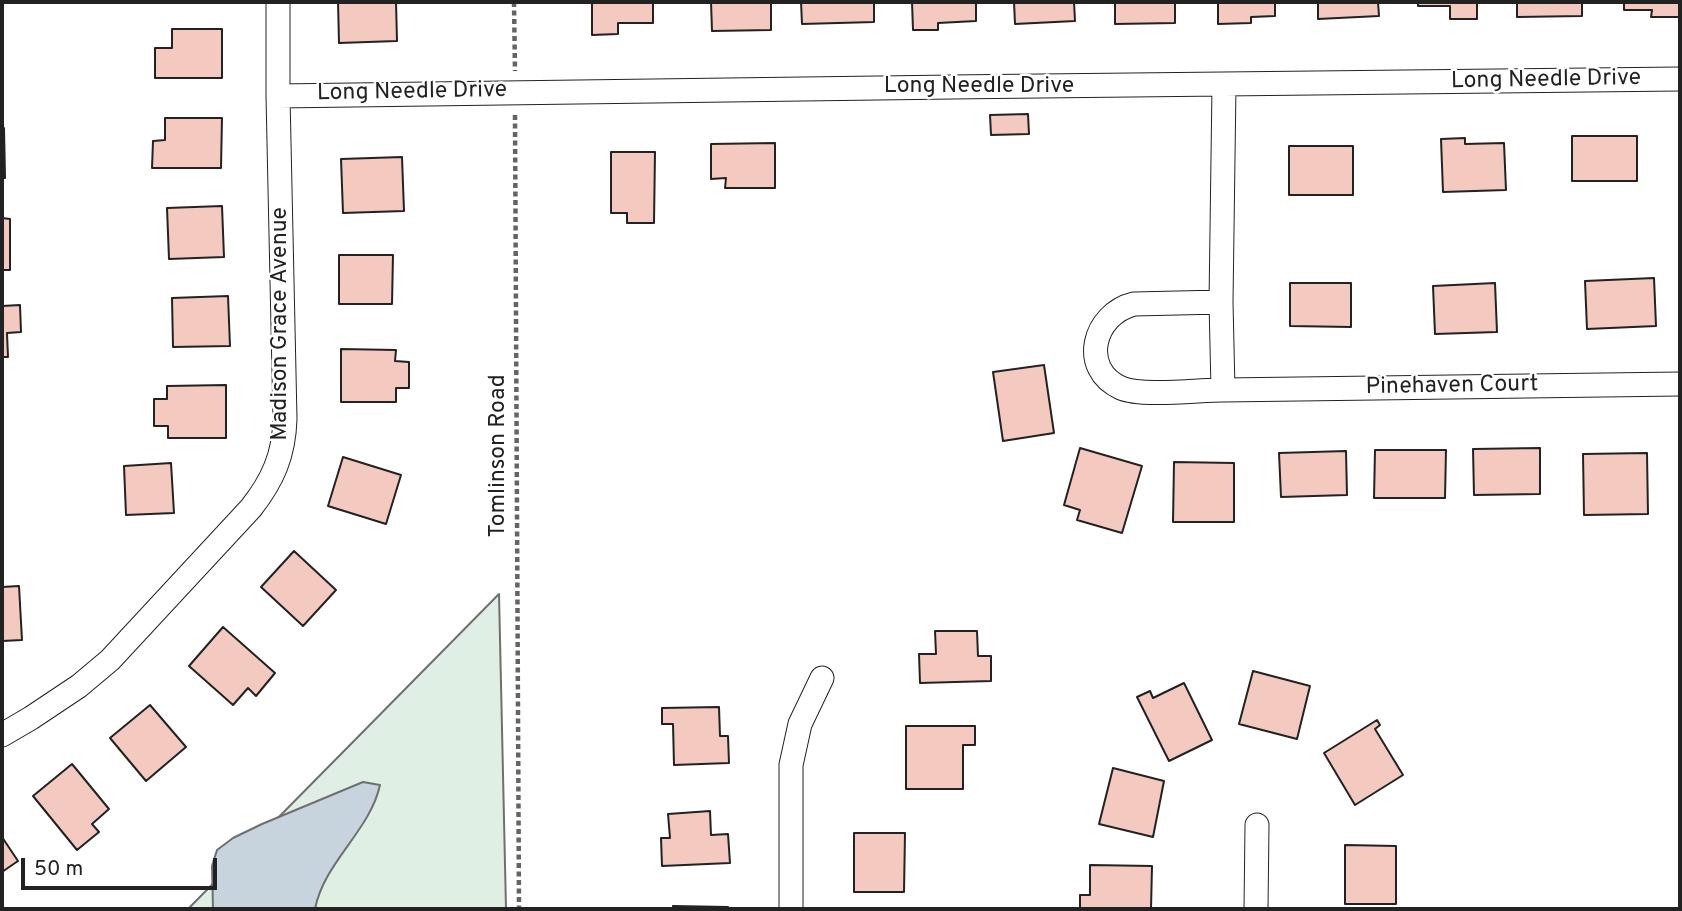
<!DOCTYPE html>
<html>
<head>
<meta charset="utf-8">
<style>
  body { margin:0 }
  #map { position:relative; width:1682px; height:911px; overflow:hidden; background:#fff; font-family:Overpass,sans-serif }
  canvas { display:block }
  .frame { position:absolute; inset:0; border:4px solid #222; pointer-events:none }
  .scale { position:absolute; left:21px; top:858px; width:196px; height:32px; box-sizing:border-box; border:4px solid #222; border-top:0; padding-left:9px; font-size:21px; line-height:24px; white-space:nowrap; color:#222; -webkit-text-stroke:5px #fff; paint-order:stroke }
</style>
</head>
<body>
<div id="map">
<canvas width="1682" height="911"></canvas>
<div class="frame"></div>
<div class="scale">50 m</div>
</div>
<script>
const c = document.querySelector('canvas').getContext('2d');
c.lineJoin = 'round';
function fill(path, color) {
  c.fillStyle = color;
  c.fill(path, 'evenodd');
}
function trace(path, color, width, dash) {
  c.strokeStyle = color;
  c.lineWidth = width;
  c.lineCap = dash ? 'butt' : 'round';
  c.setLineDash(dash || []);
  c.stroke(path);
}
function label(font, color, halo, rows, align = 'center') {
  c.font = font + ' Overpass,sans-serif';
  c.lineWidth = 5;
  c.setLineDash([]);
  c.textBaseline = 'middle';
  c.strokeStyle = halo;
  c.fillStyle = color;
  for (const [text, x, y, turn = 0] of rows) {
    c.save();
    c.translate(x, y);
    c.rotate((+turn || 0) * Math.PI / 180);
    c.textAlign = isNaN(turn) ? turn : align;
    if (halo) c.strokeText(text, 0, 0);
    c.fillText(text, 0, 0);
    c.restore();
  }
}
const green = new Path2D(`
  M499,594L506,909H188Z`);
fill(green, '#e0efe3');
trace(green, '#6f6f6f', 2);
const water = new Path2D(`
  M363,782L380,785C370,831 324,862 315,909H213L212,866L217,850L233,838L262,824Z`);
fill(water, '#c7d3dd');
trace(water, '#6f6f6f', 2);
const building = new Path2D(`
  M338,2H396L397,41L339,43Z
  M592,2H653V23H618V34L592,35Z
  M711,2H771V30L712,31Z
  M801,2H874V22L802,24Z
  M912,2H976V21L938,23V30H913Z
  M1014,2H1074L1075,21L1015,24Z
  M1115,2H1175V23L1115,24Z
  M1218,2H1275V16L1251,17V23L1218,24Z
  M1318,2H1378L1379,16L1318,19Z
  M1418,2H1477V19H1450V6H1418Z
  M1517,2H1582V16L1517,17Z
  M1624,2H1679V17H1651L1652,10H1624Z
  M172,29H222V78H155V48H172Z
  M1028,114L1029,134L991,135L990,115Z
  M165,118H222L221,168H152L153,141L165,140Z
  M2,128H4L5,178H2Z
  M1572,136H1637V181H1572Z
  M1465,138V144L1504,143L1506,190L1443,192L1441,139Z
  M775,143V188H725L726,178L711,179V144Z
  M1289,146H1353V195H1289Z
  M611,152H655L654,223H627V213H611Z
  M402,157L404,211L343,213L341,159Z
  M222,206L224,257L169,259L167,208Z
  M2,218L10,219V270H2Z
  M339,255H393L392,304H339Z
  M1654,278L1656,326L1587,329L1585,281Z
  M1290,283H1351V327L1290,326Z
  M1495,283L1497,332L1435,334L1433,286Z
  M228,296L230,346L173,347L172,298Z
  M20,305L21,332L7,333L8,357H2V306Z
  M341,349L396,350L395,361L409,362V388H396V402H341Z
  M1044,365L1054,433L1003,441L993,372Z
  M226,385V438H168V426H154V399H167V386Z
  M1080,448L1142,466L1122,533L1077,520L1080,510L1064,505Z
  M1540,448V494L1474,495L1473,449Z
  M1375,450H1446L1445,498H1374Z
  M1346,451L1347,495L1281,497L1279,453Z
  M1647,453L1648,514L1584,515L1583,454Z
  M343,457L401,475L386,524L328,506Z
  M1174,462L1234,463V522H1173Z
  M171,463L174,513L126,515L124,466Z
  M294,551L336,590L303,626L261,587Z
  M19,586L22,640L2,641V587Z
  M223,627L275,673L256,696L248,688L233,705L189,666Z
  M935,631H977L978,656H991V681L920,683L919,654H936Z
  M1253,671L1310,686L1297,739L1239,724Z
  M1184,683L1212,740L1169,761L1137,697L1150,691L1153,698Z
  M150,705L186,747L146,781L110,738Z
  M719,707L720,736H728L729,763L674,765L673,724H662V708Z
  M1377,720L1380,725L1375,729L1403,775L1355,805L1324,753Z
  M906,726H975V745H963V789H906Z
  M72,764L109,809L92,824L99,832L77,850L33,796Z
  M1113,768L1164,781L1153,837L1099,824Z
  M710,811L711,835L728,834L730,863L662,866L661,838H670L668,814Z
  M854,833H905L904,892H854Z
  M2,837L18,861L2,872Z
  M1345,845L1396,846V904H1345Z
  M1090,865L1152,866L1151,909H1080V895H1090Z
  M673,906L728,907V909H673Z`);
fill(building, '#f3c9c0');
trace(building, '#222', 2);
const street = new Path2D(`
  M1224,86L1221,302L1223,390L1680,384
  M278,96C745,87 1213,86 1680,79
  M1221,302L1134,304C1093,314 1079,369 1121,388C1142,397 1199,390 1223,390
  M2,735L31,718L79,686L110,660L251,508C273,480 284,455 285,419L278,96V2
  M791,909V765L800,724L822,678
  M1256,909L1257,825`);
trace(street, '#222', 25);
trace(new Path2D(`
  M514,2L515,71
  M515,115L519,909`), '#646464', 4.5, [5, 3.5]);
trace(street, '#fff', 23);
label('23px', '#222', '#fff', [
  ["Long Needle Drive",1546,81,-1],
  ["Long Needle Drive",979,87],
  ["Long Needle Drive",412,93,-1],
  ["Madison Grace Avenue",281,324,-90],
  ["Pinehaven Court",1452,387,-1],
  ["Tomlinson Road",499,456,-90]
]);
</script>
</body>
</html>
